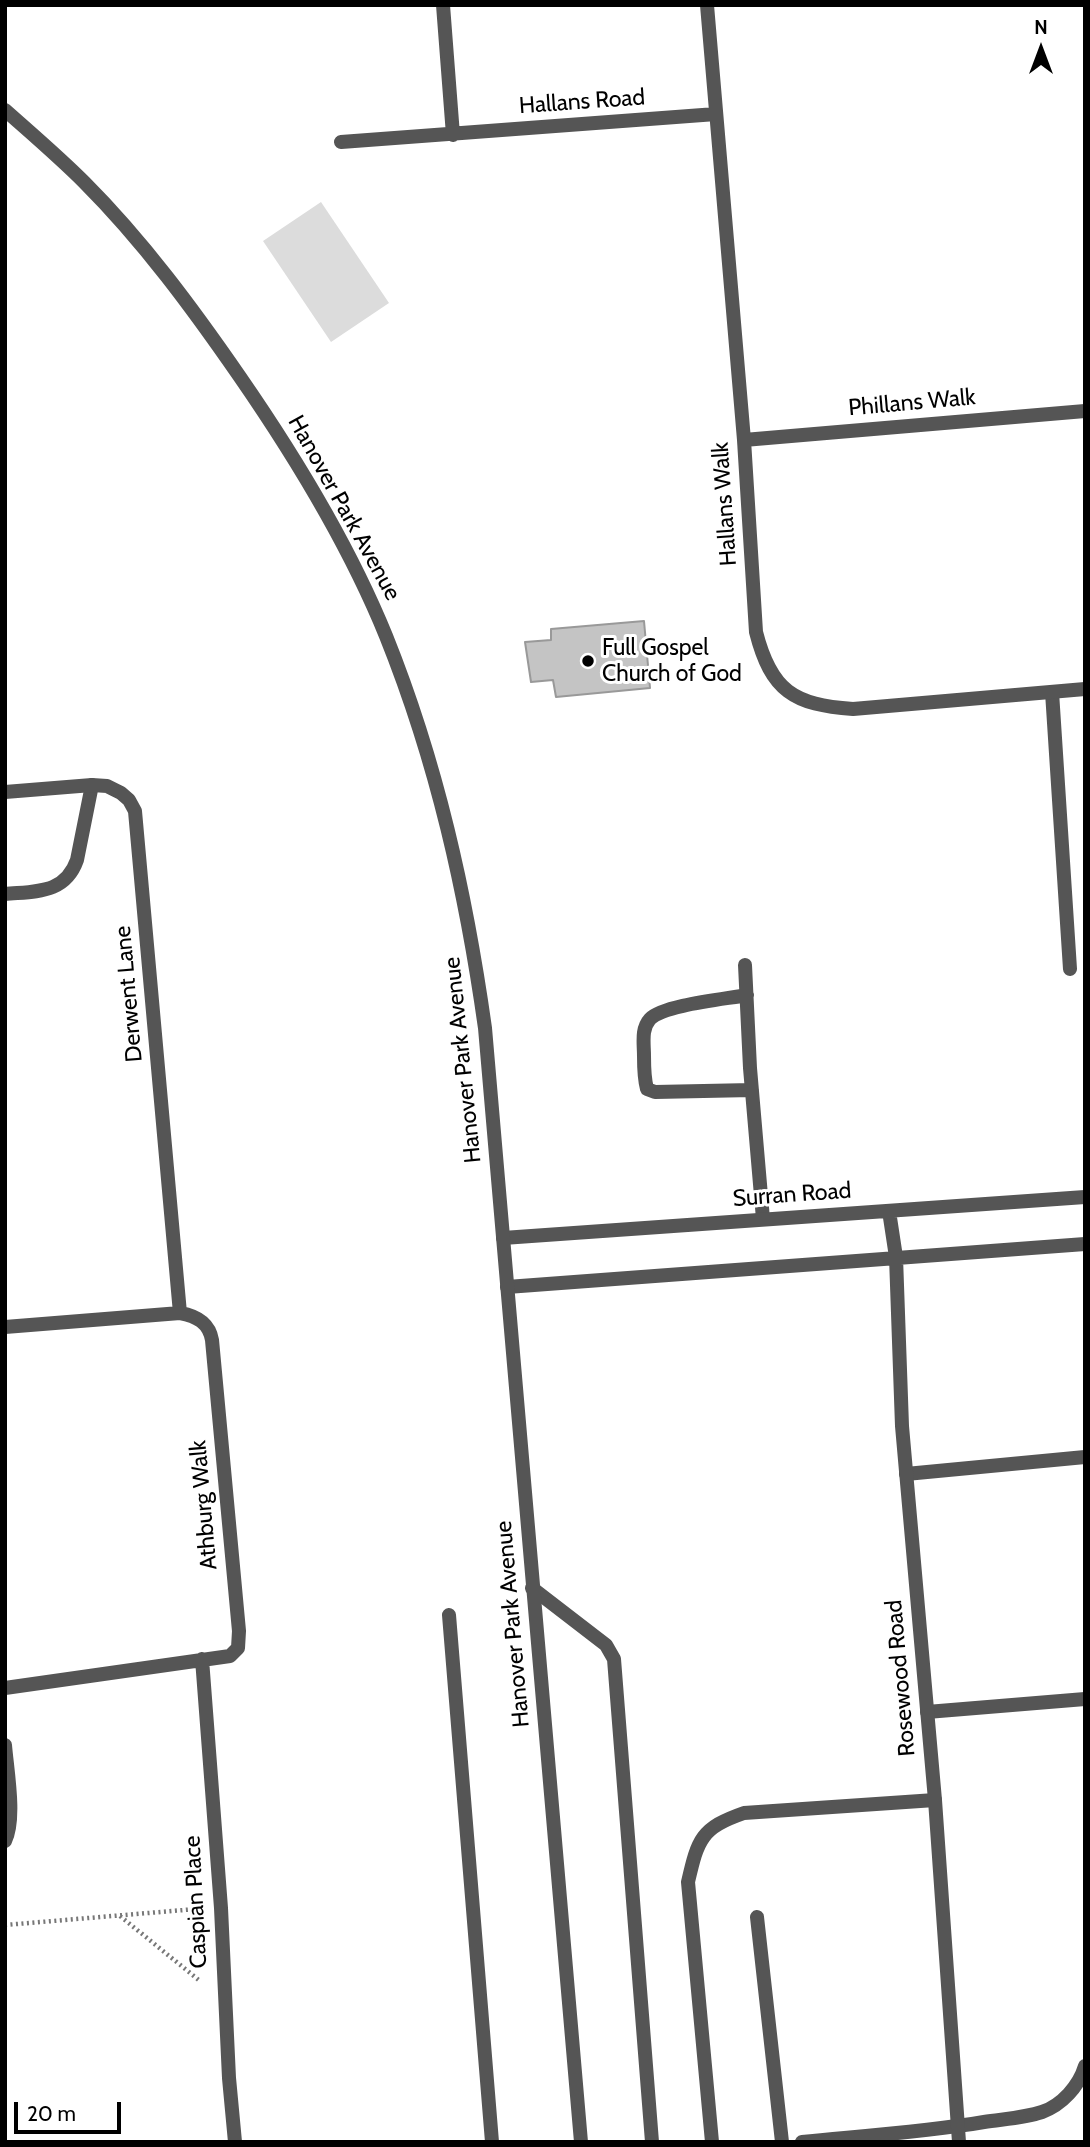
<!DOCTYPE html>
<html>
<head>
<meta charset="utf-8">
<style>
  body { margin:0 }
  #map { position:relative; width:1090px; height:2147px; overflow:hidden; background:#fff; font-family:Cabin,sans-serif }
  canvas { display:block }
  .frame { position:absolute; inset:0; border:7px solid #000; pointer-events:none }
  .north { position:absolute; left:1006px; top:14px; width:70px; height:70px; -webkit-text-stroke:5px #fff; paint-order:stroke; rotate:0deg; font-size:19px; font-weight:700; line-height:28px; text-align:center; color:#000 }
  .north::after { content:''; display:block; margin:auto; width:24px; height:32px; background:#000; clip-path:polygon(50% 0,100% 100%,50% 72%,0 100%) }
  .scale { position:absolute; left:14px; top:2102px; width:107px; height:32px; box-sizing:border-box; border:4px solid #000; border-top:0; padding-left:9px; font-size:21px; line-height:24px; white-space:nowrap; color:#000; -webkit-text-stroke:5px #fff; paint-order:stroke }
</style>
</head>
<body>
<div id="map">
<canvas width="1090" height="2147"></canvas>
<div class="frame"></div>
<div class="north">N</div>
<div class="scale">20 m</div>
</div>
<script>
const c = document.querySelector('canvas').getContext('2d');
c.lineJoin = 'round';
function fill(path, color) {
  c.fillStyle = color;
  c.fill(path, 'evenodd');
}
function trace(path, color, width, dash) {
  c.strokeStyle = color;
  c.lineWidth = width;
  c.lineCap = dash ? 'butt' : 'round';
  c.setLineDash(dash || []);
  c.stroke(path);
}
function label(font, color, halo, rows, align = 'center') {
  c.font = font + ' Cabin,sans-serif';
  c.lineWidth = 6;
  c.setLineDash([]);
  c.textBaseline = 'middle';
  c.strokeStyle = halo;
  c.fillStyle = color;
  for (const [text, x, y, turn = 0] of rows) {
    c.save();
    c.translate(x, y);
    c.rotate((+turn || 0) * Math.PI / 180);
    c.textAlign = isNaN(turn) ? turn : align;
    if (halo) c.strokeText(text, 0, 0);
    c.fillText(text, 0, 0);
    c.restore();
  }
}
fill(new Path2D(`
  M321,202L389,303L331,342L263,241Z`), '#dcdcdc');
const building = new Path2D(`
  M644,621L650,688L556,697L553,680L531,682L525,642L551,640V629Z`);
fill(building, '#c4c4c4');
trace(building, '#999', 2);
trace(new Path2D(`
  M120,1916L200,1981
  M5,1925L196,1909`), '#777', 4.5, [2, 3.5]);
trace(new Path2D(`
  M1052,692L1070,969
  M5,894C36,891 65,894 77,860L92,785
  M745,965L750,1068L763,1219
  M747,995C726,999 663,1005 650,1019C641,1029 644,1043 644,1056C644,1067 644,1078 647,1089L655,1092L752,1090
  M906,1474L1085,1457
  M532,1588L606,1645L614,1659L652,2142
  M927,1712L1085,1699
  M757,1917L782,2142
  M712,2142L688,1882C698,1839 701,1828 744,1813L935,1800
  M802,2142C863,2136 924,2132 984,2122C1003,2119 1024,2118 1042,2112C1062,2105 1079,2086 1085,2066`), '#555', 14);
trace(new Path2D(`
  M443,5L453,135
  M707,5L744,440L756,632C771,691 794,705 853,709L1085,689
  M341,142L716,114
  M744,440L1085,411
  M5,792L92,785L107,786L121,793L129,800L135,811L180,1313
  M889,1211L896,1257L902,1426L935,1800L959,2142
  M503,1238L1085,1197
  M507,1287L1085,1244
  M5,1327L180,1313C197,1316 209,1323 212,1340L239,1631L238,1648L230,1656L5,1688
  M449,1615L492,2142
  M202,1659L221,1908L229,2078L235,2142
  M5,1745C7,1770 16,1819 5,1841`), '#555', 14);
trace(new Path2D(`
  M5,110C32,134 59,157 84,182C143,241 193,309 240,377C296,458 349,545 386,636C437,763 466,893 485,1028L581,2142`), '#555', 14);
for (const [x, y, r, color] of [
  [588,661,7,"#000"]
]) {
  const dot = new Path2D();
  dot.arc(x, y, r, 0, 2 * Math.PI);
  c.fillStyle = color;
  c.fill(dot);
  trace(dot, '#fff', 2.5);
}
label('23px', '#000', '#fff', [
  ["Hallans Road",582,102,-4],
  ["Phillans Walk",912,403,-5],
  ["Hallans Walk",725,504,-94],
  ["Hanover Park Avenue",344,508,61],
  ["Derwent Lane",129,994,-95],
  ["Hanover Park Avenue",463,1060,-96],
  ["Surran Road",792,1195,-4],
  ["Athburg Walk",204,1505,-95],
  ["Hanover Park Avenue",513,1624,-95],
  ["Rosewood Road",901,1678,-95],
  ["Caspian Place",196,1902,-93]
]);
label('23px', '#000', '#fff', [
  ["Full Gospel",602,648],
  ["Church of God",602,674]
], 'left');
</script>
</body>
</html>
